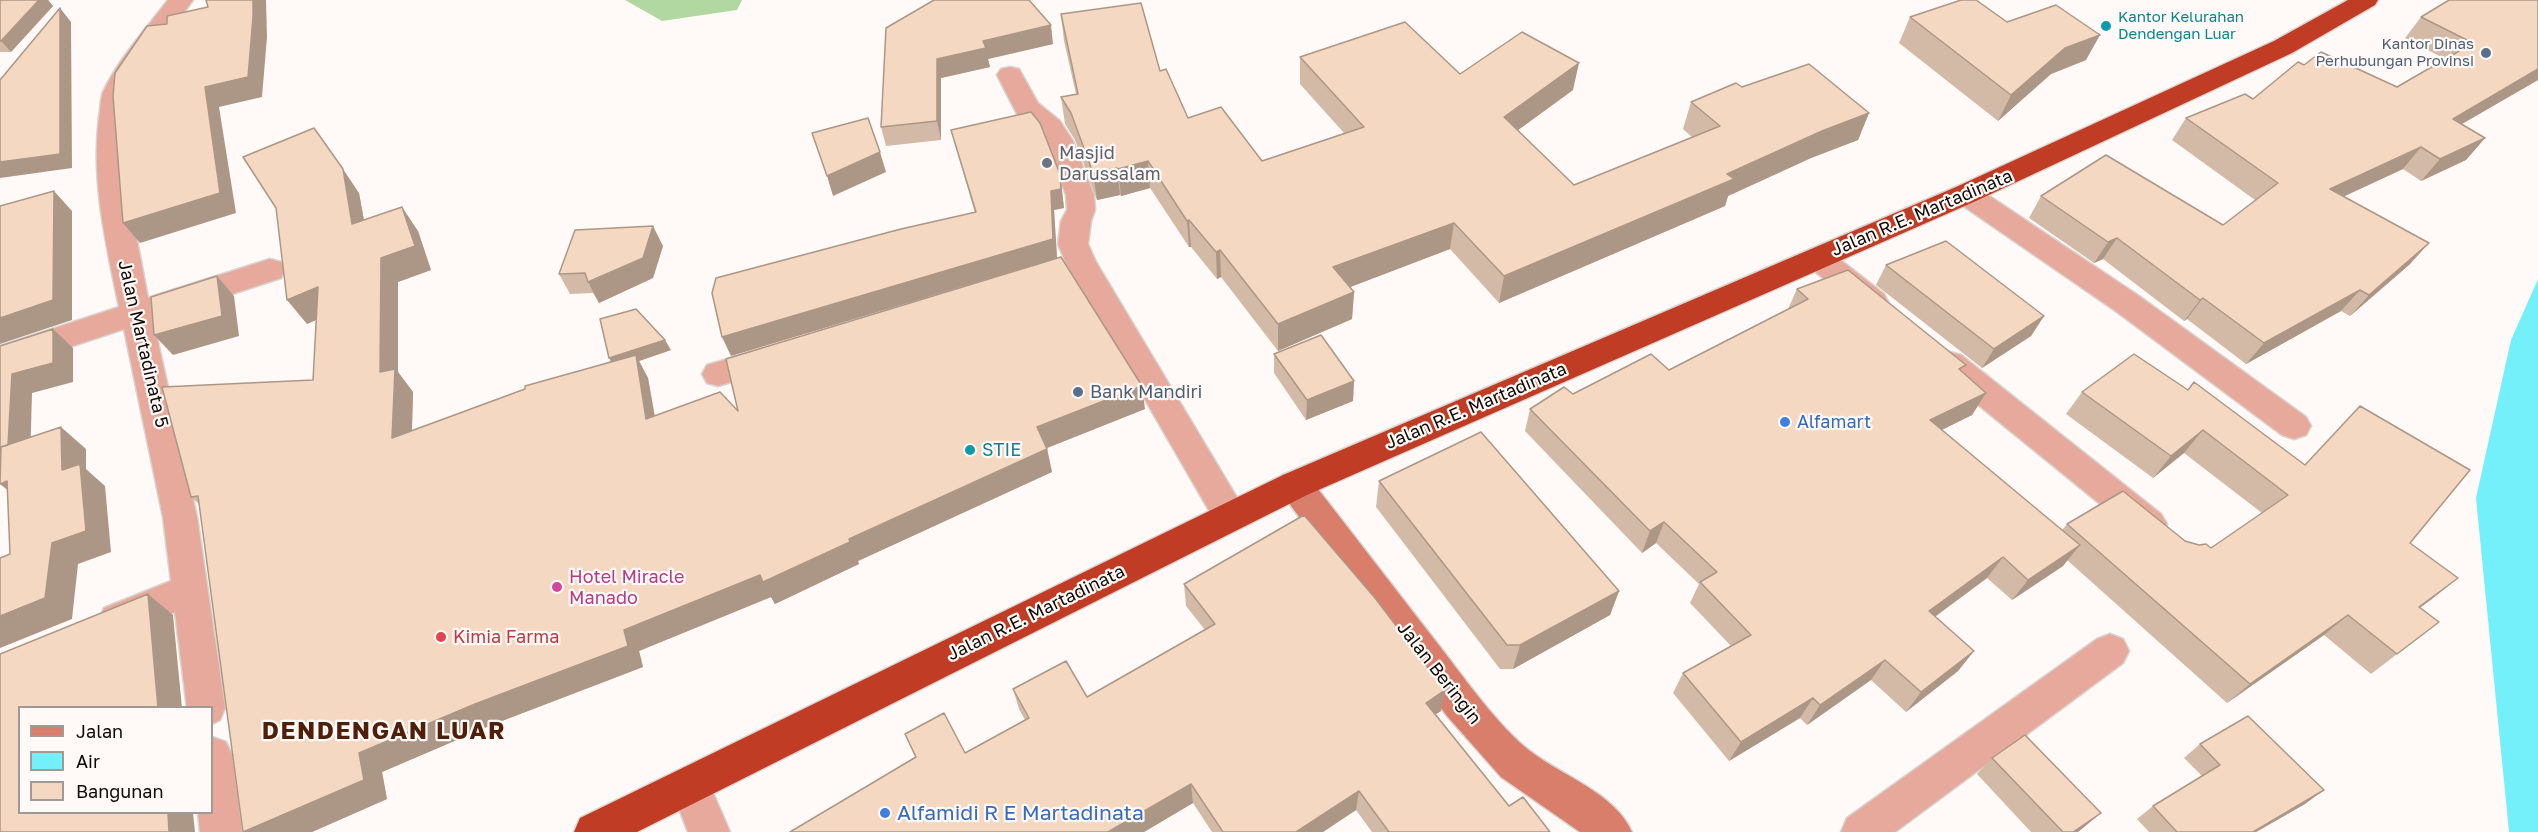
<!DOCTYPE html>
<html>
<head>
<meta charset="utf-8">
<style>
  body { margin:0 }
  #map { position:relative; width:2538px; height:832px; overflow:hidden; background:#fffaf7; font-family:"Golos Text",sans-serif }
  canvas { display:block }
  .legend { position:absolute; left:18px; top:706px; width:195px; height:108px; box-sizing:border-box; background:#fffaf7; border:2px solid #9f9a96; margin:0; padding:8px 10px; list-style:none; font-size:18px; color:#100a05 }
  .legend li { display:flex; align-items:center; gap:12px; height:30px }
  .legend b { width:30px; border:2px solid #9f9a96 }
</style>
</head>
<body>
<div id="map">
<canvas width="2538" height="832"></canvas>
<ul class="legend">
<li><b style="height:8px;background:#d97e6b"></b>Jalan</li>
<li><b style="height:16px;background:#73f0f9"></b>Air</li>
<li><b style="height:16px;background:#f5d8c1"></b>Bangunan</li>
</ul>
</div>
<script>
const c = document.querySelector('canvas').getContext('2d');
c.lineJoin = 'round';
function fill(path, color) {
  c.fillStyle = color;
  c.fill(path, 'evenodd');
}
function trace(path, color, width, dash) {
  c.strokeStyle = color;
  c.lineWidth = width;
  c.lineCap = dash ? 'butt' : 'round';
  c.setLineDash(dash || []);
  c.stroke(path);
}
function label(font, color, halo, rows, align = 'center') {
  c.font = font + ' "Golos Text",sans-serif';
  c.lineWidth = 4.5;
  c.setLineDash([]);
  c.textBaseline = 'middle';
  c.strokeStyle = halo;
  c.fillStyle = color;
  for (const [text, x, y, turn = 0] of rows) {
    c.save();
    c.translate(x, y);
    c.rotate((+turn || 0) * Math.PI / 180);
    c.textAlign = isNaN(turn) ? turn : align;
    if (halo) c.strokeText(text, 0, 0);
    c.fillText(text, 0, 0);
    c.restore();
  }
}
fill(new Path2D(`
  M625,0H742L737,10L662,21Z`), '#b1d8a1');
fill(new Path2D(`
  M2538,279V832H2509L2476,498L2511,340Z`), '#73f0f9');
const street = new Path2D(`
  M168,0H193L145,65L129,92L125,134L124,173L148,298L270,259L281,262L285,270L281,278L153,320L197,517L225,708L220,720L212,724V708H187L175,612L117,635L104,630L99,619L104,608L171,581L163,517L124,329L0,370V346L119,307C106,244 91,181 99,117C101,108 100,97 104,90C120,57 146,29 168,0Z
  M1010,67L1019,69L1038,103L1060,121L1073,141L1094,195L1095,210L1091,221L1088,244L1096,262L1242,506L1247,516L1242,526L1230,530L1218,526L1066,263L1058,244L1061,221L1067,210L1066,195L1045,141L1040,133L1017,114L997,75L1001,69Z
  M1966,184L1976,187L2139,296L2306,417L2311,426L2306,435L2294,439L2282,435L2117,312L1956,201L1952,194L1956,187Z
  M1818,247L1829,251L1884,294L1888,302L1884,310L1873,313L1862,310L1807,265L1803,258L1807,251Z
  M772,346L783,350L788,358L783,366L718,386L707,383L702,374L707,365Z
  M1950,352L1961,355L2161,514L2167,524L2161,534L2149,539L2137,534L1939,373L1934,364L1939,355Z
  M2110,634L2123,639L2129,651L2123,663L1895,832H1841L1847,818L2097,639Z
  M212,737L226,742L232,755L242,832H200L198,812H212Z
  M690,766L704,772L730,832H688L670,785L676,772Z`);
const secondary = new Path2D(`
  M1295,471L1307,475C1352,533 1396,590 1441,648C1465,679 1499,727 1530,751C1562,776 1615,793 1632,832H1580L1501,777L1447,716L1283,495L1278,485L1283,475Z`);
const highway = new Path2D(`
  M2348,0H2378L2375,5L2292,53L1976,201L1307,495L637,832H574L580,818L1283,475L1956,187L2274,41Z`);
trace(street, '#d9d4d0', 3);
trace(secondary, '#d9d4d0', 3);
trace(highway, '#d9d4d0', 3);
fill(street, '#e7a99b');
fill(secondary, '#d97e6b');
fill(highway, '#c03c24');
fill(new Path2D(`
  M0,0H48L53,6L11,52H0Z
  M2538,0V80L2462,124L2485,138L2466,160L2421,181L2403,169L2343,197L2429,243L2409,265L2350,316L2341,311L2246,364L2187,319L2184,321L2103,259L2094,263L2029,218L2041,196L2223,225L2255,200L2172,140L2186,118L2253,99L2304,65L2397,87L2445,59L2405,38L2421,17Z
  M1061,14L1160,71L1188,118L1262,161L1344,133L1300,84V57L1460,74L1573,90L1518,130L1574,185L1692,137L1683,129L1691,102L1742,87L1869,113L1858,140L1811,158L1728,196L1725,206L1499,303L1450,249L1350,287L1354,292L1352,319L1278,351L1221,277L1217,279L1191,247H1189L1150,188L1121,196L1120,195L1097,200L1075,140L1065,124L1061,97L1076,94L1064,41Z
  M1910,17L2086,60L2051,74L1998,121L1899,43Z
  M886,28L1053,44L988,59L990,67L941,78V140L886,146L881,127Z
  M951,130L1060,174L1064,208L1054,210L1057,258L731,356L975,213L956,148Z
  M359,193L364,220L418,231L431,270L398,282V372L413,392L412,431L611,361L609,358L671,350L639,361L648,378L655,416L738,411L1145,409L1047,448L1052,472L858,561L859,564L775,604L771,597L639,651L643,667L494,724L382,772L387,799L312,832H243L199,504L191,497L313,380L316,320L307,324Z
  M663,246L653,278L599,303L593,293L570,294L559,274Z
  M1886,265L2044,316L2031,336L1982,368L1876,285Z
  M1797,289L1962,371L1986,393L1972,415L1942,430L2062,530L2067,524L2185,541L2211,548L2262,513L2184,453L2153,478L2066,414L2082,392L2134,354L2410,543L2432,599L2420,607L2439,622L2371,674L2324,635L2227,703L2067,560L2063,566L2012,600L1987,578L1935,617L1974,651L1958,671L1906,712L1871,680L1807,725L1800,718L1729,761L1673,693L1683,673L1731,646L1690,603L1699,584L1656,543L1642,553L1525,431L1530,409L1669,370L1788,309Z
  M1274,354L1354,381L1353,401L1306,420L1274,373Z
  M1379,481L1619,591L1610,615L1513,669H1500L1376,507Z
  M1184,584L1441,711L1436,714L1509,806L1550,832H1372L1356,810L1323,832H1212L1193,803L1144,832H790L915,757L905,734L965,753L1025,720L1019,709L1013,689L1087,697L1205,630L1186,606Z
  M2200,744L2305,804L2256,832H2149L2137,819L2153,806L2202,776L2184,758Z
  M1992,758L2101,813L2078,832H2031L1977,774Z`), '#d3baa6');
fill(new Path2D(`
  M39,0H48L53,6L11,52L1,41Z
  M253,0H266L267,37L262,97L219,107L236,213L140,243L123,223L205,87Z
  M60,8L71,22L72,168L0,178V162Z
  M1051,25L1053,44L988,59L990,67L941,78V140L937,121V59L983,41Z
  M2100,35L2086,60L2051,74L1998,121L2011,95L2065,48Z
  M1579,63L1573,90L1499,144L1504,117Z
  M2538,69V80L2434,140L2453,119Z
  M1869,113L1858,140L1811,158L1728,196L1725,206L1499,303L1504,276L1822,131Z
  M2485,138L2466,160L2421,181L2440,159Z
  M2421,147L2403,169L2312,211L2330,189Z
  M880,152L886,172L833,196L827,176Z
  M1148,161L1150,188L1121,196L1118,169Z
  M1117,168L1120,195L1097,200L1093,173Z
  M343,169L359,193L369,248L352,224Z
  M1060,174L1064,208L1054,210L1057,258L731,356L722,337L1051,191Z
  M54,191L72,211V320L0,344V318Z
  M402,207L418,231L431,270L398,282V372L413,392L411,461L392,438L380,372L381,258Z
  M1189,220L1191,247H1189L1187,221Z
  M1454,223L1450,249L1332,294L1333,267Z
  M653,226L663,246L653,278L599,303L588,282Z
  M2117,238L2103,259L2094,263L2108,242Z
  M2429,243L2409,265L2350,316L2369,295Z
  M1220,250L1221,277L1217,279L1216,252Z
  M217,276L234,296L239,336L173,355L154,335Z
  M318,287L336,311L307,324L287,300Z
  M2360,290L2341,311L2246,364L2264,343Z
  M1354,292L1352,319L1278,351V324Z
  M2203,298L2187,319L2184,321L2200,300Z
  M2044,316L2031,336L1982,368L1994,349Z
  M53,329L73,348V382L32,393L30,464L0,474V448L12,374Z
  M665,340L671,350L639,361L648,378L659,442L609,358Z
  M1354,381L1353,401L1306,420L1307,400Z
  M1142,386L1145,409L1042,450L1037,427Z
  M1986,393L1972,415L1917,442L1930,420Z
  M61,427L86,449V469L105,486L111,552L78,564L72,619L0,648V616L52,543L62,470Z
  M2203,430L2184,453L2153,478L2171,456Z
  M1047,449L1052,472L858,561L859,564L775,604L771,597L639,651L643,667L494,724L382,772L387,799L312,832H244L359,753L624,630L849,539Z
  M7,481L27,506L0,484Z
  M1664,522L1656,543L1642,553L1650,531Z
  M2080,545L2063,566L2012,600L2028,580Z
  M2003,557L1987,578L1914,632L1929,611Z
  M2458,578L2432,599L2394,627L2419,607Z
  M1619,591L1610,615L1513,669L1520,645Z
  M148,594L173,615L182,708H158Z
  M2348,615L2324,635L2227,703L2250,684Z
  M1974,651L1958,671L1906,712L1921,692Z
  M1885,660L1871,680L1807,725L1820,705Z
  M1445,690L1441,711L1422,723L1426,703Z
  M1813,698L1800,718L1729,761L1741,742Z
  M1191,784L1193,803L1144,832H1108Z
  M2324,790L2305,804L2256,832H2253Z
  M1359,791L1356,810L1323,832H1296Z
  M168,813H193L195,832H169Z
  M2101,813L2078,832H2073Z`), '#ac9787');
const building = new Path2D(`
  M0,0H39L1,41H0Z
  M206,0H253V17L248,77L205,87L220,193L123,223L113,96L115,73L147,26L167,24V16L208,7Z
  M934,0H1029L1051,25L983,41L986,48L937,59V121L881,127L886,28Z
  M1961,0H1976L2007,22L2056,5L2100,35L2065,48L2011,95L1910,17Z
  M2449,0H2538V69L2453,119L2485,138L2440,159L2421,147L2330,189L2429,243L2369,295L2360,290L2264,343L2203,298L2200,300L2117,238L2108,242L2041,196L2106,155L2223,225L2278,183L2186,118L2245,94L2253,99L2298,62L2304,65L2321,52L2397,87L2473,43L2421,17Z
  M1141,3L1160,71L1166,69L1188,118L1221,107L1262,161L1364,127L1300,57L1405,22L1460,74L1522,32L1579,63L1504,117L1574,185L1720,126L1691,102L1736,83L1742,87L1809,64L1869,113L1822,131L1727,174L1734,179L1504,276L1454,223L1333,267L1354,292L1278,324L1220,250L1216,252L1189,220L1187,221L1148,161L1118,169L1117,168L1093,173L1071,113L1061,97L1078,94L1061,14Z
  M60,8V154L0,162V80Z
  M1031,112L1040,123L1060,174L1061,189L1051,191L1053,239L722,337L712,293L716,278L901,229L976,212L951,130Z
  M868,118L880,152L827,176L812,133Z
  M314,128L343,169L352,224L402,207L415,246L381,258L380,372L395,369L392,438L525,389V386L636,355L646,419L720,392L738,411L726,359L1061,257L1142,386L1037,427L1047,449L849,539L850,542L763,582L760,575L624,630L628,646L475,704L359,753L364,780L243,832L198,496L191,497L162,387L313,380L318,287L287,300L276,208L243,157Z
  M54,191L53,300L0,318V206Z
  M653,226L643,258L588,282L585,273L559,274L575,230Z
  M1946,241L2044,316L1994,349L1886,265Z
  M1848,270L1966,365L1959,369L1986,393L1930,420L2080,545L2028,580L2003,557L1929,611L1974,651L1921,692L1885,660L1820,705L1813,698L1741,742L1683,673L1751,635L1700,582L1717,572L1664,522L1650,531L1530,409L1564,387L1573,394L1651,354L1669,370L1808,299L1797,289Z
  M217,276L222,316L154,335L151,297Z
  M636,309L665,340L609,358L600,319Z
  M53,329V363L12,374L8,445L1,447L0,448V346Z
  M1321,335L1354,381L1307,400L1274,354Z
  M2134,354L2188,390L2194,382L2305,465L2360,406L2470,470L2410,543L2458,578L2419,607L2439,622L2397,654L2348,615L2250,684L2067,524L2123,491L2185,541L2199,545L2206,544L2211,548L2288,495L2203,430L2171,456L2082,392Z
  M61,427L62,470L80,464L86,531L52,543L45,598L0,616V558L10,554L7,481L0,484L1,447Z
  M1481,432L1619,591L1520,645H1507L1379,481Z
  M1304,515L1375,598L1445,690L1426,703L1509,806L1523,797L1550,832H1389L1359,791L1296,832H1223L1191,784L1108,832H790L916,757L905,734L944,713L965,753L1029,718L1013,689L1066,661L1087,697L1215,624L1184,584Z
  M148,594L158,708H20V813H168L169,832H0V654Z
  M2248,716L2324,790L2253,832H2177L2153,806L2220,765L2200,744Z
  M2025,735L2101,813L2073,832H2063L1992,758Z`);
fill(building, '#f5d8c1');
trace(building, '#ac9787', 1.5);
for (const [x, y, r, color] of [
  [2106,26,6,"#0f9aa8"],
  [2486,53,6,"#5c6f8a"],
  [1047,163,6,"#6b7280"],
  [1078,392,6,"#5c6f8a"],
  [1785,422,6,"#3f7fe0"],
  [970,450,6,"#0f9aa8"],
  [557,587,6,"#d1479c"],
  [441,637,6,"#e0444e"],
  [885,813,6,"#3f7fe0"]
]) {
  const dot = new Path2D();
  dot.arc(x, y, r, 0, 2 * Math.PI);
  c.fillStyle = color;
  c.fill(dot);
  trace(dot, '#fffaf7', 2);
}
label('15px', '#0d838f', '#fffaf7', [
  ["Kantor Kelurahan",2118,17],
  ["Dendengan Luar",2118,34]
], 'left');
label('15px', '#4e5e75', '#fffaf7', [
  ["Kantor Dinas",2474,44],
  ["Perhubungan Provinsi",2474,61]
], 'right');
label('18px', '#5b616d', '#fffaf7', [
  ["Masjid",1059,153],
  ["Darussalam",1059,174]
], 'left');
label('18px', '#100a05', '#fffaf7', [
  ["Jalan R.E. Martadinata",1922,213,-23],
  ["Jalan Martadinata 5",143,344,77],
  ["Jalan R.E. Martadinata",1476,406,-23],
  ["Jalan R.E. Martadinata",1036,613,-26],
  ["Jalan Beringin",1439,673,52]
]);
label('18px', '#4e5e75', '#fffaf7', [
  ["Bank Mandiri",1090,392]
], 'left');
label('18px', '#366cbe', '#fffaf7', [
  ["Alfamart",1797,422]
], 'left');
label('18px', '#0d838f', '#fffaf7', [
  ["STIE",982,450]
], 'left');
label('18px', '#b23c85', '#fffaf7', [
  ["Hotel Miracle",569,577],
  ["Manado",569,598]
], 'left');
label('18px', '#be3a42', '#fffaf7', [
  ["Kimia Farma",453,637]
], 'left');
label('21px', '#366cbe', '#fffaf7', [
  ["Alfamidi R E Martadinata",897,813]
], 'left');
c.letterSpacing = '1.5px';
label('bold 24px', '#501f0a', '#fffaf7', [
  ["DENDENGAN LUAR",384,731]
]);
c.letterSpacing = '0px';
</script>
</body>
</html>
